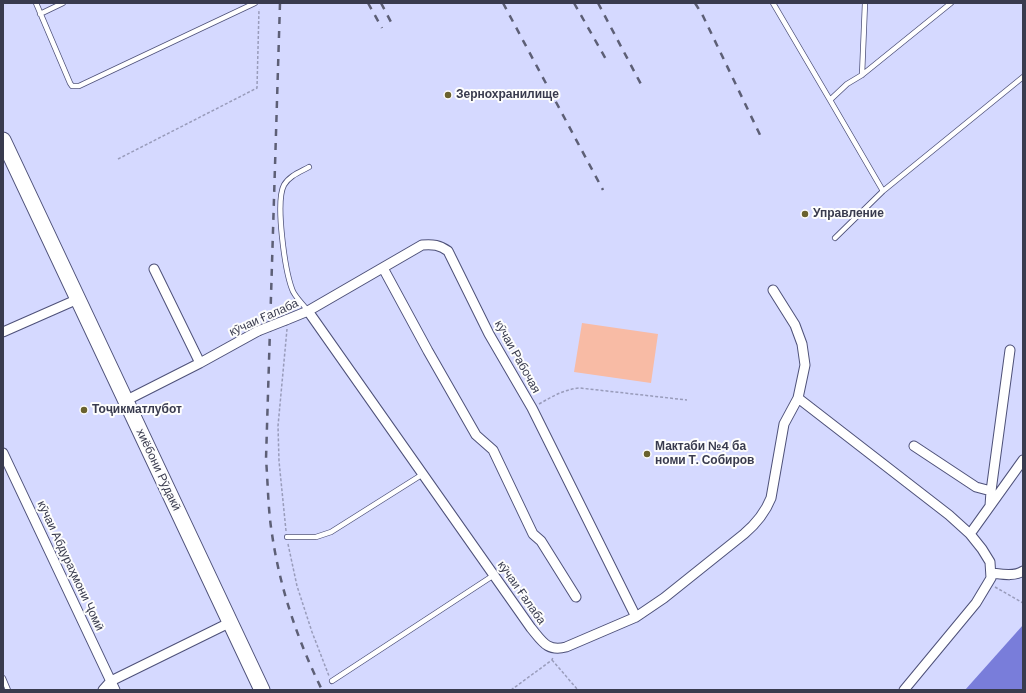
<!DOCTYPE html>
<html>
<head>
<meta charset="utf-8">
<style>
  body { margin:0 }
  #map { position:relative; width:1026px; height:693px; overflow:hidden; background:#d5d9ff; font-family:"DM Sans",sans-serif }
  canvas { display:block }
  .frame { position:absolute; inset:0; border:4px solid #393b4e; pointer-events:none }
</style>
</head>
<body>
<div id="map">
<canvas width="1026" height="693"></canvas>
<div class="frame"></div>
</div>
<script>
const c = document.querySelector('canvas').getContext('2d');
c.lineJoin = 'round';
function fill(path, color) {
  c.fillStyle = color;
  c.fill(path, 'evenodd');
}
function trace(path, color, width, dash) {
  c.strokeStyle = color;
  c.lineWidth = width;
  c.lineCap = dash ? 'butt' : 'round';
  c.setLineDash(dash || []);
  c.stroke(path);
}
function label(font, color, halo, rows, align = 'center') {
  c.font = font + ' "DM Sans",sans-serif';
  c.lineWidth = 4;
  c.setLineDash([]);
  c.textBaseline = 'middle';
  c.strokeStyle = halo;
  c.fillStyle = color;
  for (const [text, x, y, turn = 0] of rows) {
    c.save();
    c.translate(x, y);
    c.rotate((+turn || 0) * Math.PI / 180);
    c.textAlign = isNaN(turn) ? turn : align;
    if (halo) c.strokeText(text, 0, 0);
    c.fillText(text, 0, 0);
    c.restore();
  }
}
fill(new Path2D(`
  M582,323L658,334L651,383L574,372Z`), '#f8bba5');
fill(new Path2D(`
  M1023,625V690H965Z`), '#797dda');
const lane = new Path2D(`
  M36,3L70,83L72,86H79L255,3
  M773,3L830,100
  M40,14L63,3
  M862,75L865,3
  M883,191L830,100L847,84L862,75L951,3
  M835,238L883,191L1023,77
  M308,311C303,304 294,296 292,289C285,270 275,202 284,185C289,176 300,172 309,167
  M287,537H316L331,532L423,474
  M3,678L8,690
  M332,681L494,575`);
const street = new Path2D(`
  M383,268L428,351L476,435L493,450L533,534L541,541L576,597
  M154,269L200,363
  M308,311L422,245C433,244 440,245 448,251L489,334L532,408L636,617
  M286,320L308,311L531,628C542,641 547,652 566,647L636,617L664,598L744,534C757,523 765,513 771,498L784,424L798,398L805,365L802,344L795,325L773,290
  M3,332L78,299
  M798,398L949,515L970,534L982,549L990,562L991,578L976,603L904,690
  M125,401L200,363L258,331
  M914,446L976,487L991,491
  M3,453L115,690
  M990,506L991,491L1010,350
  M970,534L1023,460
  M992,573C1001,574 1015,577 1023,571
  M103,690L111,681L231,622`);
const primary = new Path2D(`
  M3,140L262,690`);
trace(lane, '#4e5179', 6);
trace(street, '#4e5179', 11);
trace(primary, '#4e5179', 17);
trace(new Path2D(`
  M118,159L257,88L259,9
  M539,404C553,396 565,389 580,388L687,400
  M286,531L279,461L278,426L287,329
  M288,544L297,586L312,632L329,676
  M995,587L1023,603
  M552,660L578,690
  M511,690L552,660L553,657`), '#999cbb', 1.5, [3, 2]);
trace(lane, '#fff', 4.5);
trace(street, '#fff', 9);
trace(primary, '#fff', 15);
trace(new Path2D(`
  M280,3L266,459C268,484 268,510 272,534C280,589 298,641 322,690
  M368,3L382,28
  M381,3L391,22
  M503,3L603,190
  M574,3L607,61
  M598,3L643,88
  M695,3L703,16L762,139`), '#5d5f76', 2.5, [7, 7]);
const streetBridge = new Path2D(`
  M258,331L286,320`);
trace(streetBridge, '#4e5179', 11, []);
trace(streetBridge, '#fff', 9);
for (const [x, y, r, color] of [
  [448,95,4,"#6a622f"],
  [805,214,4,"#6a622f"],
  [84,410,4,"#6a622f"],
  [647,454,4,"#6a622f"]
]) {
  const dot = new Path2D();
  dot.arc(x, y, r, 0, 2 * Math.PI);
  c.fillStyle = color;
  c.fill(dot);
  trace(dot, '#fdfdfd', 1.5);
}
label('bold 12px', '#393b4e', '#fdfdfd', [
  ["Зернохранилище",456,95],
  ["Управление",813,214],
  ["Тоҷикматлубот",92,410],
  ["Мактаби №4 ба",655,447],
  ["номи Т. Собиров",655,461]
], 'left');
label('12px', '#393b4e', '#fdfdfd', [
  ["кӯчаи Ғалаба",264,318,-24],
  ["кӯчаи Рабочая",517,357,61],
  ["хиёбони Рӯдакӣ",158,470,65],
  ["кӯчаи Абдураҳмони Ҷомӣ",70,566,65],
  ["кӯчаи Ғалаба",521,593,55]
]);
</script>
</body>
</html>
